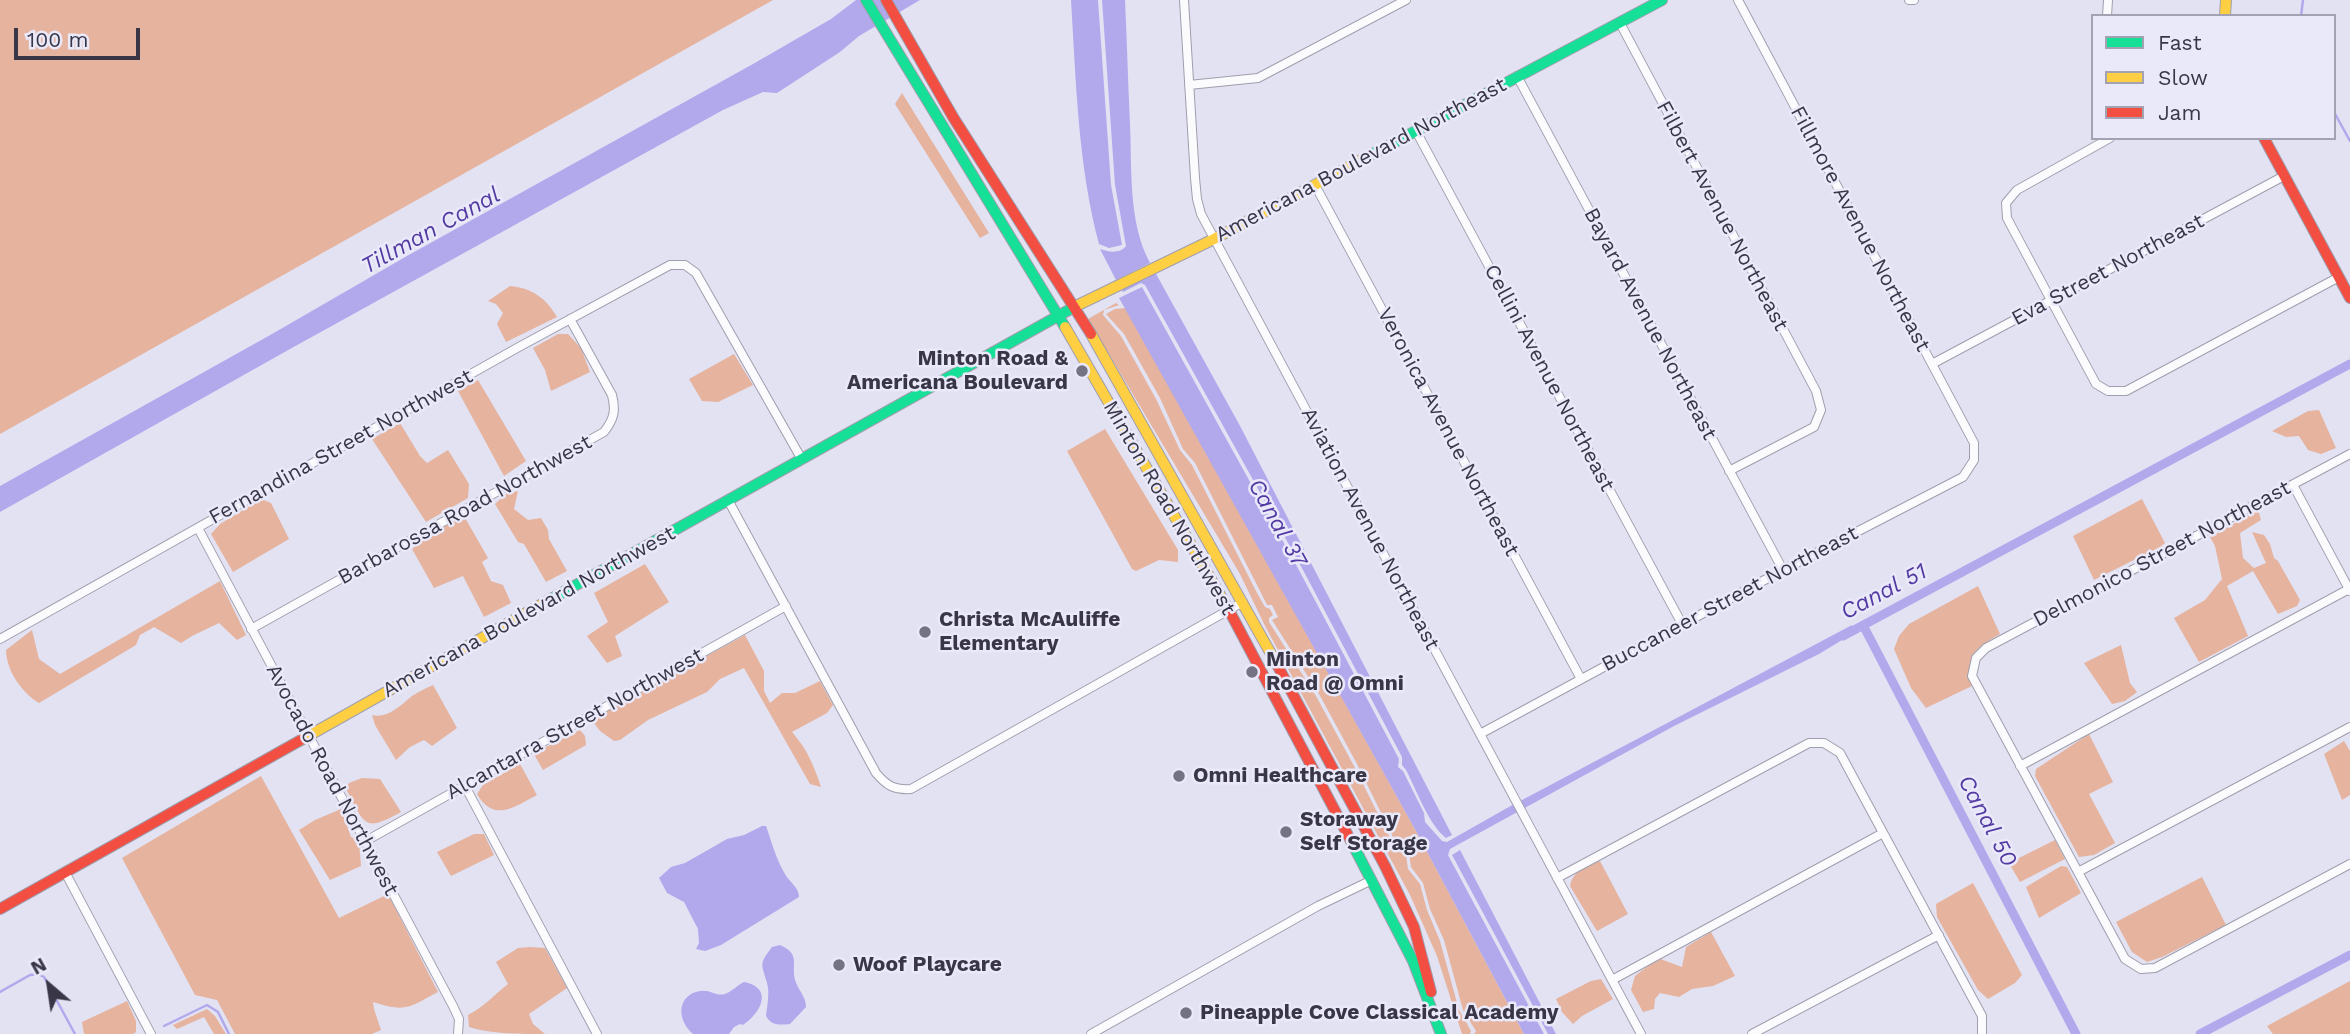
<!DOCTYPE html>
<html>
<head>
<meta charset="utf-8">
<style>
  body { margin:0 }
  #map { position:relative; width:2350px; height:1034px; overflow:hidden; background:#e2e2f3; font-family:"Work Sans",sans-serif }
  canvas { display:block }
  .legend { position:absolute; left:2091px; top:14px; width:245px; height:126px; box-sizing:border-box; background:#eae9fa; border:2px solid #a3a2b2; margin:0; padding:9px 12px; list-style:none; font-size:21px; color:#393747 }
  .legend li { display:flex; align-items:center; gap:14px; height:35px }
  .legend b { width:35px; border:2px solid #a3a2b2 }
  .north { position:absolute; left:14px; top:950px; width:70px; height:70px; -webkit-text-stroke:5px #eae9fa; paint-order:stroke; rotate:331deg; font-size:19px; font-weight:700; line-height:28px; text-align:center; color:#393747 }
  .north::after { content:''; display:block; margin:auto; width:24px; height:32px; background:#393747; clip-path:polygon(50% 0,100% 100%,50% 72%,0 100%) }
  .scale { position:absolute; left:14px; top:28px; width:126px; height:32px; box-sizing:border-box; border:4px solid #393747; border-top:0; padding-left:9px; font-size:21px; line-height:24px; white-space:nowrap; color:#393747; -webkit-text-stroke:5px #eae9fa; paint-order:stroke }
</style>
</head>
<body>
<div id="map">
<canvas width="2350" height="1034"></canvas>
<ul class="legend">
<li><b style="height:9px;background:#16e098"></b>Fast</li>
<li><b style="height:9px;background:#ffcf43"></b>Slow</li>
<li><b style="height:9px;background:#f24e42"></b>Jam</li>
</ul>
<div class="north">N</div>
<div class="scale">100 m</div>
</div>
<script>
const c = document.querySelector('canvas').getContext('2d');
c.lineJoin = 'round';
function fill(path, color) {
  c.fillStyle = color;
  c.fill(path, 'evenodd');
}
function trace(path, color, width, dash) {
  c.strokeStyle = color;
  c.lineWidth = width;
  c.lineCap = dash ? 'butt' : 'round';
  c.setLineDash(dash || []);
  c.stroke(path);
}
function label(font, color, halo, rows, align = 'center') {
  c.font = font + ' "Work Sans",sans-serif';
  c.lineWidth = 5;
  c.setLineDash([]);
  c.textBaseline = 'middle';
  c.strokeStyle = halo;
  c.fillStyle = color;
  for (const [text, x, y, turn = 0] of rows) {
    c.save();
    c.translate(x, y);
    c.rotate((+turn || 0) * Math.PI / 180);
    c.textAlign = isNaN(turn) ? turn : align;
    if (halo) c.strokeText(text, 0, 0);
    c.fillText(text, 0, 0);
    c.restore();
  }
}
fill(new Path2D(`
  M0,0H773L0,434Z
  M902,93L989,233L980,238L895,104Z
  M510,286C532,288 546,298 557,317L506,342L497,324L503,313L496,304L488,301Z
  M1116,303L1119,305L1104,310L1103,315L1121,336L1156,399L1180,450L1192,465L1257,593L1265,607L1270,609L1273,615L1269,618V622L1316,696L1354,766L1391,840L1394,843L1399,842L1405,848L1408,869L1420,884L1427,910L1440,941L1459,1010L1471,1031L1470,1034H1462L1437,956L1410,895L1265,626L1240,574L1088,319Z
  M1126,308L1416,831L1524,1034H1474L1476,1031L1463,1010L1444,940L1430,909L1423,883L1411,867L1408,847L1400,838L1394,839L1357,764L1319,694L1272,620L1278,617L1272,605H1267L1260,591L1195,463L1183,449L1160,398L1124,334L1106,314L1115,309Z
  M558,334H568L581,348L590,372L551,391L545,370L533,348Z
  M734,354L753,385L718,402L702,401L689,379Z
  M478,380L526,461L504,476L458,391Z
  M2319,410L2336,448L2321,454L2308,450L2299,436L2286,437L2272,431L2308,411Z
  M400,423L420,456L427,463L448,450L469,484L468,498L426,522L372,439Z
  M1105,429L1178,550V562L1159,560L1136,571L1132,569L1067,451Z
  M518,491L514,509L528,520L541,518L548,530L549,539L567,571L546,582L524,544L518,542L495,504L506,494Z
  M261,499L271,503L289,539L233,572L211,534L220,524Z
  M2142,499L2165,543L2160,547L2094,580L2073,536Z
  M2258,510L2261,520L2240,533L2243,558L2254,568L2266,563L2252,532L2264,535L2270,544L2274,558L2278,561L2300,600L2297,606L2278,614L2253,571L2227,586L2248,636L2199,662L2174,618L2205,600L2222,579L2215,546L2210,537Z
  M464,516L488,558L482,562L491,581L503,585L511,603L484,617L463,576L434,588L412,549L429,534Z
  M645,564L669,602L615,636L622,656L607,663L587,636L608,622L594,593Z
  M220,581L246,635L237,640L219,623L192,636L181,643L154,627L140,635L136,645L39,703C22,693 6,670 6,650L32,630L39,659L60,674Z
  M1978,586L2000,634C1973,650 1966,654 1972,686L1926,708L1911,688L1894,649L1899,636L1909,624Z
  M745,635L764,671V691L770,703L782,693H795L820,681L833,705L827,713L792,732C807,749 814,766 821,787L810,784L744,668L720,679L707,692L648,720L620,740L614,741L600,731L594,723L595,717Z
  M2121,645L2130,683L2137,692L2125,701L2112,704L2084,663Z
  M433,685L457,728L432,746L424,740L410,747L396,760L375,725L372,715C388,719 401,705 412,696C418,692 426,688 433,685Z
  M580,730L585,736L586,745L543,770L535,756L538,751Z
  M2089,734L2113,782L2089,794L2115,843L2094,855L2079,857L2035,776L2036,769Z
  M2344,741L2350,751V795L2342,800L2324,754Z
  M520,764L537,795C514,807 494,823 477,794L483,785Z
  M261,776L339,918L388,894L438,992C409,1007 407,1013 373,1002L374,1009L381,1030L372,1034H235L217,1000L195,995L122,858Z
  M362,778L380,779L401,812C362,834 365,823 346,789L349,783Z
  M341,809L351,837L359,841L361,866L330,880L299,830L315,820Z
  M474,834H484L494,855L451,876L437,852Z
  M2055,840L2065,859L2020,882L2009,863Z
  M1600,861L1628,914L1597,931L1570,886C1573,870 1587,867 1600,861Z
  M2061,866L2067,867L2081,893L2039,918L2026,887Z
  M2202,877L2226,925L2162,957L2147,962L2132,952L2116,922Z
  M1973,883L2022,975L2015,983L1988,999L1978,990L1937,917L1936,904Z
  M1711,932L1735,976L1713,986L1692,989L1679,997L1660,993L1655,999L1654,1009L1643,1012L1631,990L1635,976L1658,958L1682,967L1686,947Z
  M530,947L545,948L567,988L529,1014L533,1024L545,1034C522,1034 490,1034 469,1027L468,1015C484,1007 494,995 508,984L496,962L518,948Z
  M1601,979L1613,999L1582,1016L1573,1024L1562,1012L1556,999L1591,981Z
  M2350,981V1034H2273L2267,1026Z
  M127,1001L136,1021V1032L133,1034H84L82,1022Z
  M207,1009L215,1016L226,1034H214L204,1017L177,1029L173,1025Z`), '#e5b39e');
fill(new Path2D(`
  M856,0H920L859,36L840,52L777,93L763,92L723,110L290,349L0,512V486L272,334L407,256L753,64L831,19Z
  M1071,0H1098L1111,185L1122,245L1109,248L1099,244C1078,165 1076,82 1071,0Z
  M1102,0H1125C1127,42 1128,83 1130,125C1132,169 1128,223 1150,263L1116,280L1100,249C1108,252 1120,254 1126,246L1115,185Z
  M1155,272L1239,424L1452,835L1446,838C1429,825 1417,791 1406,770L1402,765V757L1303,570L1145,285L1141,283L1123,292L1121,288Z
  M1142,287L1300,572L1399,759L1398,767L1403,771L1424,813L1425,822L1442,841L1447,842L1507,808L1852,625V634L1819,654L1674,726L1450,849L1448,855L1544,1034H1524L1416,831L1119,298Z
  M762,826H766C772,843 776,859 785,874C790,883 799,887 799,897L721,945L705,951L696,949L699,943L698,929L684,902L667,893L659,878L671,867L685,863L727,839L744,835Z
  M1460,850L1556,1034H1548L1452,855Z
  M780,945C801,954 791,964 795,980C798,990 806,996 806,1007L790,1024C781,1025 771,1026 766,1016C767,1006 770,993 767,983C762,964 758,965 772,947Z
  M744,982C774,988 761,1013 743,1025L740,1024L734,1027L729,1034H693C680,1023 675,1002 693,993C709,986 714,997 725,994C731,992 738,985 744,982Z`), '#b2a9ed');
trace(new Path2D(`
  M2301,16L2303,0
  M2334,112L2350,141
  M0,992L30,975L38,974L44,977L75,1034
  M164,1026L207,1005L218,1012L229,1034`), '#b2a9ed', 2.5);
trace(new Path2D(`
  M1863,625L2076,1034
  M1843,636L2350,364
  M2200,1034L2350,955`), '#b2a9ed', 9);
const street = new Path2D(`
  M1184,0L1195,178L1197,199L1201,214L1641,1034
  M1909,0H1914
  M2107,16L2108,0
  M1620,23L1816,391L1821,410L1814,427L1729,471
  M1517,76L1783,570
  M1189,85L1258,78L1406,0
  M1416,131L1682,624
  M2110,138L2017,190L2006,203L2007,218L2096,384L2108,391H2126L2339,277
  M1315,185L1581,679
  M1932,364L2284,176
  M2350,454L1986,648L1976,658L1972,676L2125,959L2141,969L2155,968L2350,864
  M2293,485L2350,591
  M728,500L876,773C887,786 894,790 911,789L1243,602
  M198,528L453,1006L459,1019L458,1034
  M251,629L604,432C614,419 616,411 612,395L570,319
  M0,639L517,348L670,265H685L696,273L801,458
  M1480,734L1783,570L1963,477L1974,460V443L1738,0
  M2020,766L2349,589
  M465,786L597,1034
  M364,842L786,606
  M65,872L151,1034
  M2078,872L2350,727
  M1557,878L1809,743H1824L1840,753L1982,1016V1034
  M1612,980L1883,833
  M1091,1034L1318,906L1372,880
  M1752,1034L1939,935`);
const fast = new Path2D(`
  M866,0L1065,327
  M1365,158L1662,0
  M551,599L1076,306
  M1351,841L1413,961L1441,1034`);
const slow = new Path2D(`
  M2225,16L2226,0
  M1076,306L1214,239L1365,158
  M1065,327L1231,614
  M1091,334L1275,661
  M301,740L551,599`);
const jam = new Path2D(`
  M886,0L953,117L1091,334
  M2264,138L2350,298
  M1231,614L1351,841
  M1275,661L1385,866L1414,927L1431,992
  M0,909L301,740`);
trace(street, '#9f9ead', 10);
trace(fast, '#9f9ead', 12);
trace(slow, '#9f9ead', 12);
trace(jam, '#9f9ead', 12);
trace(street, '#fbfbfd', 8);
trace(fast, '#16e098', 10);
trace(slow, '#ffcf43', 10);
trace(jam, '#f24e42', 10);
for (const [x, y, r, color] of [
  [1082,371,7,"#747383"],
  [925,632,7,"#747383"],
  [1252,672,7,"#747383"],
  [1179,776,7,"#747383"],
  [1286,832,7,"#747383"],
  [839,965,7,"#747383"],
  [1186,1013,7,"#747383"]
]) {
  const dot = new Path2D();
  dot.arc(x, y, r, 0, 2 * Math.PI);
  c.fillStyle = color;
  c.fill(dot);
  trace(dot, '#eae9fa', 2.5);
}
label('21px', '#393747', '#eae9fa', [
  ["Americana Boulevard Northeast",1361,160,-28],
  ["Filbert Avenue Northeast",1722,216,62],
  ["Fillmore Avenue Northeast",1860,229,62],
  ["Eva Street Northeast",2108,270,-28],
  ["Bayard Avenue Northeast",1650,324,62],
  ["Cellini Avenue Northeast",1549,378,62],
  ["Veronica Avenue Northeast",1448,432,62],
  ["Fernandina Street Northwest",341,447,-29],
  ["Minton Road Northwest",1169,508,60],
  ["Barbarossa Road Northwest",465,510,-29],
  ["Aviation Avenue Northeast",1370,529,62],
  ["Delmonico Street Northeast",2162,554,-28],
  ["Buccaneer Street Northeast",1730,599,-28],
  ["Americana Boulevard Northwest",529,612,-29],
  ["Alcantarra Street Northwest",575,724,-29],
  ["Avocado Road Northwest",332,780,62]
]);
label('bold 21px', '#393747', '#eae9fa', [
  ["Minton Road &",1068,359,"right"],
  ["Americana Boulevard",1068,383,"right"],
  ["Christa McAuliffe",939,620],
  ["Elementary",939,644],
  ["Minton",1266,660],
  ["Road @ Omni",1266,684],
  ["Omni Healthcare",1193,776],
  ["Storaway",1300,820],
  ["Self Storage",1300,844],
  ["Woof Playcare",853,965],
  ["Pineapple Cove Classical Academy",1200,1013]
], 'left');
label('italic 23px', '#523aa2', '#eae9fa', [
  ["Tillman Canal",431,231,-29],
  ["Canal 37",1277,523,61],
  ["Canal 51",1884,592,-28],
  ["Canal 50",1987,821,62]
]);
</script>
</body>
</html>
